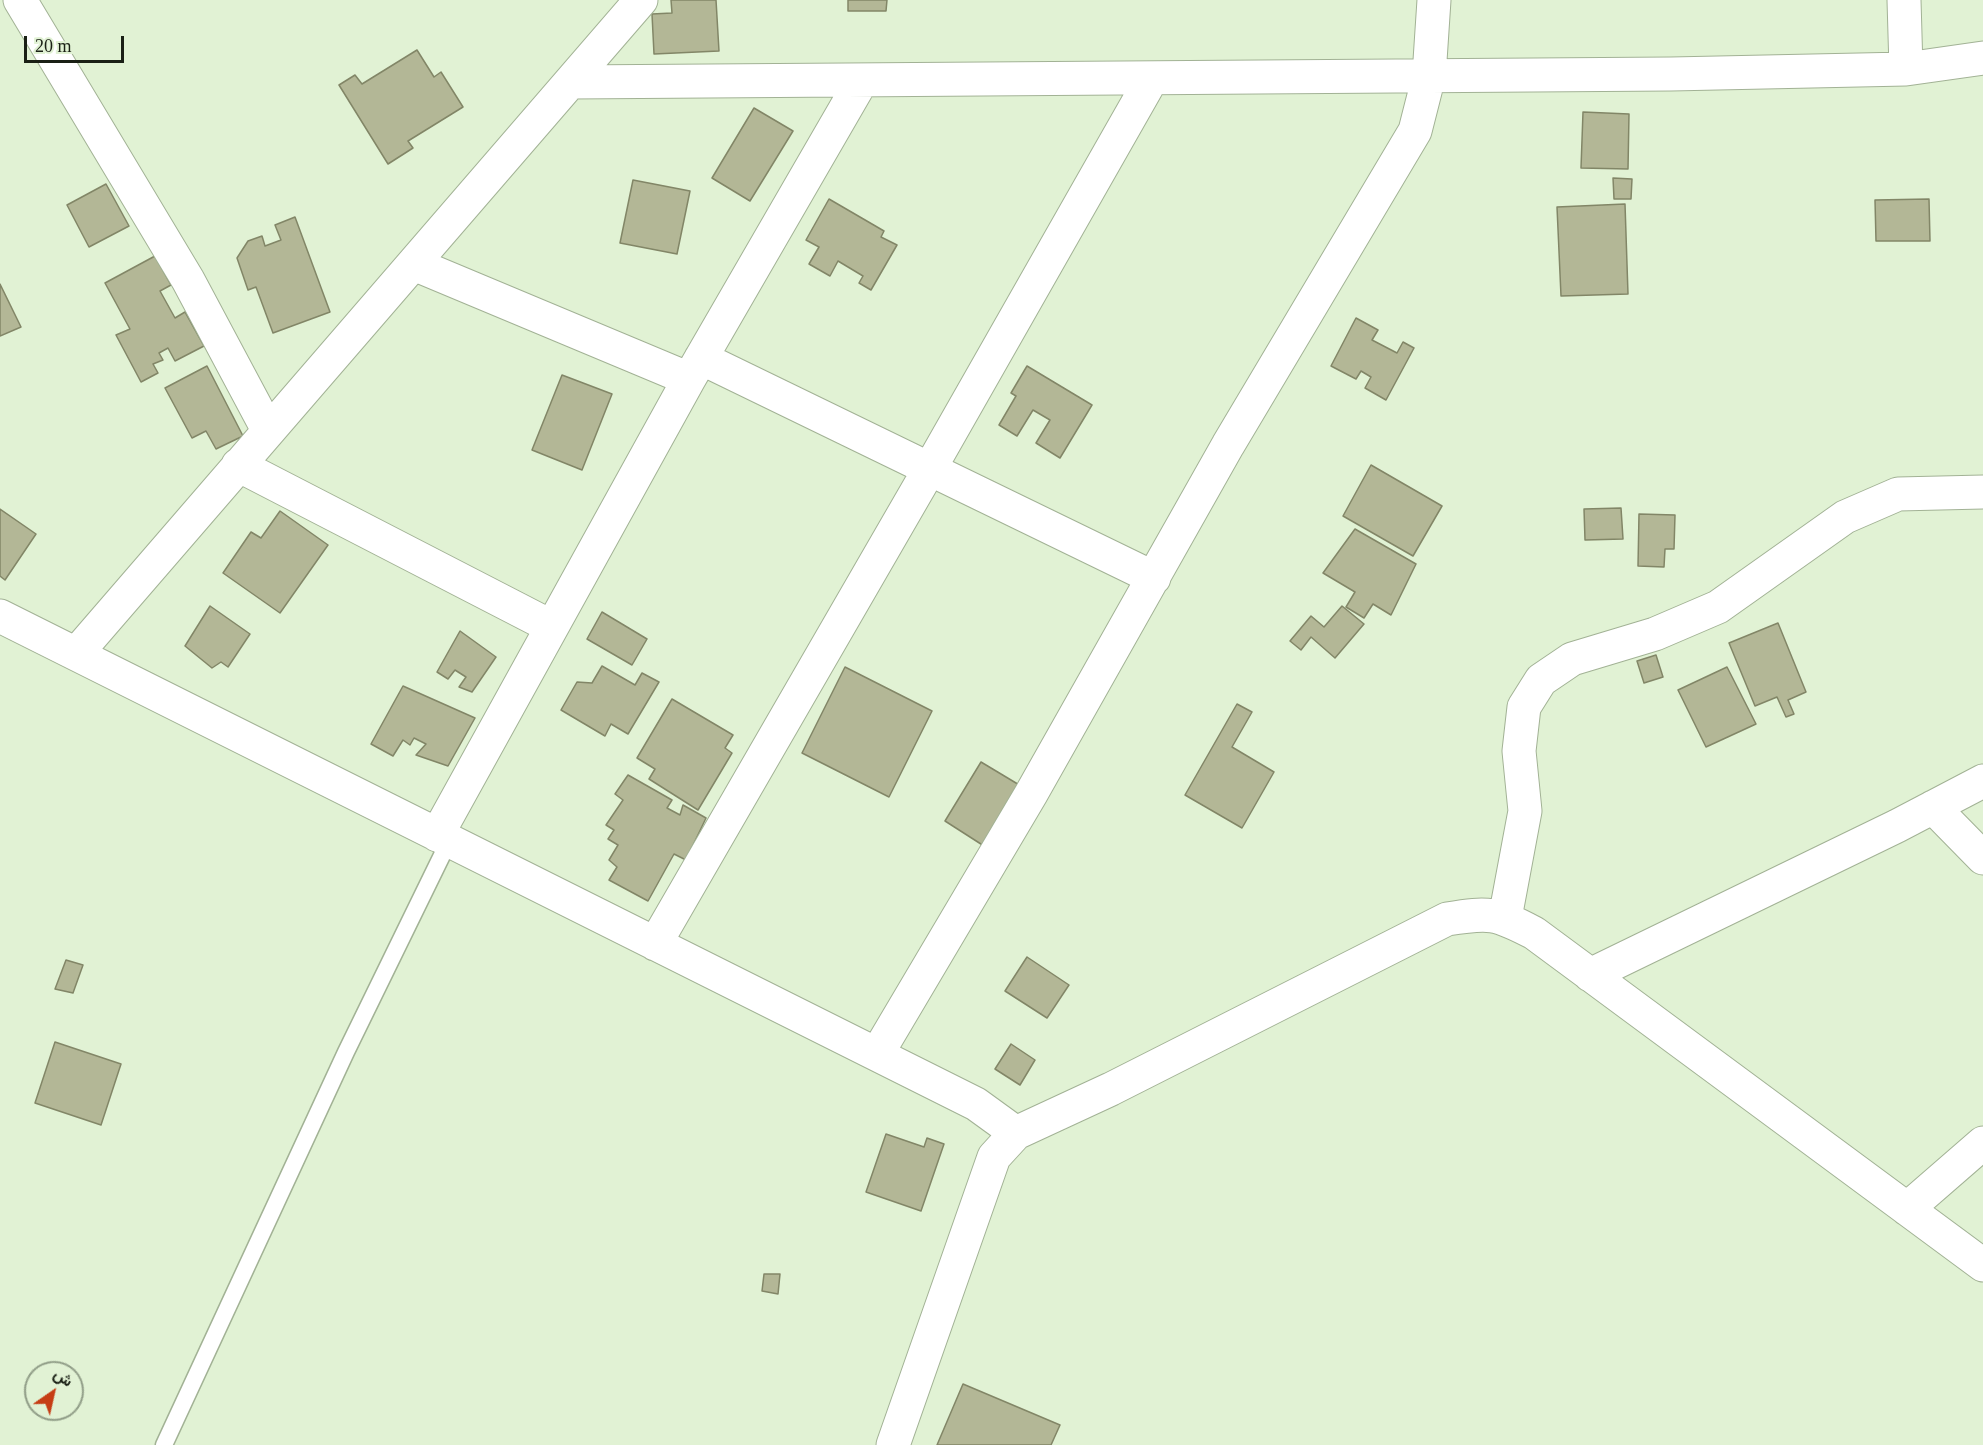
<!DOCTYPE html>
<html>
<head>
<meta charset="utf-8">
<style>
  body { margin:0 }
  #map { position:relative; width:1983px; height:1445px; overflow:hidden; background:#e1f2d4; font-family:"Times New Roman",Vazirmatn,serif }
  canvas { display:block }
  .north { position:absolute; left:24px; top:1361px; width:60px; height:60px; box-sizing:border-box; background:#e1f2d4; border:2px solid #919e88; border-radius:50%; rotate:34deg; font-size:16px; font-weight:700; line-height:24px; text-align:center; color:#1a2015 }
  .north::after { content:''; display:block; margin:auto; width:21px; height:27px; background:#c63e15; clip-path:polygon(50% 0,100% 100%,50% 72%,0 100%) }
  .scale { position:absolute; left:24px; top:36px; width:100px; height:27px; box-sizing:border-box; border:3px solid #1a2015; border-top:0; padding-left:8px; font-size:18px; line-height:21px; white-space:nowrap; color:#1a2015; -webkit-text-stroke:4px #e1f2d4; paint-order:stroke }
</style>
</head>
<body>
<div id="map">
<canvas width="1983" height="1445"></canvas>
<div class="north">ش</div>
<div class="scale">20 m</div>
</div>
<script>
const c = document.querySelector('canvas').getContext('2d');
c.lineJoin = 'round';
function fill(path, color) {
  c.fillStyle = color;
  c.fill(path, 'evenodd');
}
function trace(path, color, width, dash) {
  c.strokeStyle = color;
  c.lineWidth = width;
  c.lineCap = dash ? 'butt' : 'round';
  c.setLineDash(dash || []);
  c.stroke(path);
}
const building = new Path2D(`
  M671,0H716L719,51L654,54L652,14L672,13Z
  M848,0H887L886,11H848Z
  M417,50L434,77L441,72L463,107L408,141L413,148L388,164L339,85L355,75L362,84Z
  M754,108L793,131L750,201L712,178Z
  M1583,112L1629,114L1628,169L1581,168Z
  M1613,178L1632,179L1631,199H1614Z
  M633,180L690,191L677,254L620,243Z
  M106,184L129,226L89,247L67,205Z
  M829,199L884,231L881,237L897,245L871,290L859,283L863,276L838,261L830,276L809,264L819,247L806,240Z
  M1929,199L1930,241H1876L1875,200Z
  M1625,204L1628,294L1561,296L1557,207Z
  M295,217L330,312L273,333L256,287L248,290L237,258L248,241L262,236L265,246L281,240L275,225Z
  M155,256L171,285L160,291L175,318L185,312L204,346L175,361L168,348L159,353L163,360L153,364L158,373L141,382L116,335L130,329L105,283Z
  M0,284L21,327L0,336Z
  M1356,318L1378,330L1372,340L1397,353L1403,342L1414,348L1386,400L1365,388L1371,377L1361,371L1356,379L1331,366Z
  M207,366L243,436L216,449L206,431L192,438L165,388Z
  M1027,366L1092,405L1060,458L1036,443L1050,420L1033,410L1017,436L999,425L1016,396L1011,393Z
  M562,375L612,394L582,470L532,450Z
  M1371,465L1442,506L1413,556L1343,516Z
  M1621,508L1623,539L1585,540L1584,509Z
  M0,509L36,534L5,580L0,576Z
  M280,511L328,545L280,613L223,573L251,532L261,538Z
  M1639,514L1675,515L1674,549H1665L1664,567L1638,566Z
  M1355,529L1416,564L1391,615L1373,604L1364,618L1346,607L1355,592L1323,573Z
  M210,606L250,634L228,667L221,662L212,668L185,646Z
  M1342,606L1364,624L1335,658L1311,637L1301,650L1290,641L1311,616L1324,627Z
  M602,612L647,639L632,665L587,639Z
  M1778,623L1806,692L1788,700L1794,714L1786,717L1777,697L1755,706L1729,643Z
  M460,631L496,657L472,692L459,687L466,677L455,670L448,679L437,672Z
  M1656,655L1663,677L1644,683L1637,661Z
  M602,666L635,685L642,673L659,682L628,734L611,724L605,736L561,710L577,682L592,683Z
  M845,667L932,711L889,797L802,753Z
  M1727,667L1756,724L1706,747L1678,690Z
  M403,686L475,718L448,766L416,755L426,744L414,738L410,745L403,740L393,756L371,744Z
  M672,699L733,735L725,748L732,753L698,810L649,779L655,769L637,758Z
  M1237,704L1252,712L1232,747L1274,772L1242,828L1185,795Z
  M981,762L1021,786L984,846L945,821Z
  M628,775L672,800L667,808L680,815L683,805L706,818L686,860L674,854L648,901L609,880L617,867L609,860L618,845L608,839L614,830L606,825L623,800L615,794Z
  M1027,957L1069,985L1047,1018L1005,991Z
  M66,960L83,965L73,993L55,989Z
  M55,1042L121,1064L101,1125L35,1103Z
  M1011,1044L1035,1060L1020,1085L995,1069Z
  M886,1134L924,1147L927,1138L944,1144L921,1211L866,1192Z
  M764,1274H780L778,1294L762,1291Z
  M963,1384L1060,1425L1051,1445H937Z`);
fill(building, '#b3b796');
trace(building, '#828667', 1.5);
const lane = new Path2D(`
  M164,1445L346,1052L449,841`);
const street = new Path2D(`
  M20,0L188,280L268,430
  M1904,0L1906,69
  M571,82L1671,74L1906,69L1983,58
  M414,264L689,379
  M701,358L1154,578
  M238,465L552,627
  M0,616L976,1104L1016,1133
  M76,654L641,0
  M1933,807L1983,858
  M437,835L689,379L862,80
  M1505,918L1525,811L1519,751L1524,707L1541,680L1572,659L1655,634L1718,607L1845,517L1898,494L1983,492
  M655,944L929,470L1152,78
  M1590,975L1897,826L1983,781
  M877,1054L1031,794L1228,445L1415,131L1429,76L1434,0
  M1907,1209L1983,1143
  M893,1445L994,1157L1016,1133L1111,1089L1447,919C1490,912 1496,913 1534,933L1983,1265`);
trace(lane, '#a2b295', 19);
trace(street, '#a2b295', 35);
trace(lane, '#fff', 16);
trace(street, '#fff', 33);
</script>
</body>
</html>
